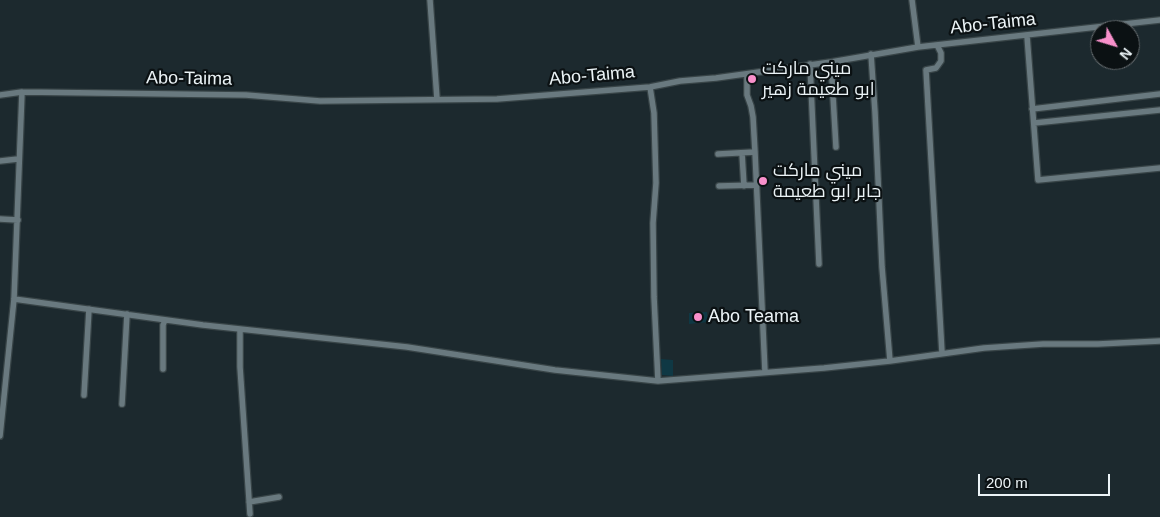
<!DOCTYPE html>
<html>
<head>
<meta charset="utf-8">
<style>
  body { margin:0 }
  #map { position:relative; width:1160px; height:517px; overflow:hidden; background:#1c292e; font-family:Arial,sans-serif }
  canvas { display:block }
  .north { position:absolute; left:1090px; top:20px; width:50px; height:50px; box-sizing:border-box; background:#0b1113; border:1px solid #656b6e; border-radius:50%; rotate:129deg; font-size:14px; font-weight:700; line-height:20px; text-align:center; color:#ebf3f6 }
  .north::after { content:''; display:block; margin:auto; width:18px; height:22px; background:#f890cb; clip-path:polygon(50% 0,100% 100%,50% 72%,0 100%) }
  .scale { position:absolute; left:978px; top:474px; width:132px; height:22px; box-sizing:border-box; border:2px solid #ebf3f6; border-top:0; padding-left:6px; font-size:15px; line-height:18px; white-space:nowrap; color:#ebf3f6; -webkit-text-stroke:4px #0b1113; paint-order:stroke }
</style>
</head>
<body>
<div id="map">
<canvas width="1160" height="517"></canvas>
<div class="north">N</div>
<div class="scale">200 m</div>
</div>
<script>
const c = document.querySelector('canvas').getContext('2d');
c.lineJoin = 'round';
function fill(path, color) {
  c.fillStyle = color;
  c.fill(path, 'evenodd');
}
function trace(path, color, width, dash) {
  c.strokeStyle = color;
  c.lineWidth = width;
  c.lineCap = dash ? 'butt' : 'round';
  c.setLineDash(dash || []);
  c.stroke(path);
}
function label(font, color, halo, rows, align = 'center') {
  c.font = font + ' Arial,Cairo,sans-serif';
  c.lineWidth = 4.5;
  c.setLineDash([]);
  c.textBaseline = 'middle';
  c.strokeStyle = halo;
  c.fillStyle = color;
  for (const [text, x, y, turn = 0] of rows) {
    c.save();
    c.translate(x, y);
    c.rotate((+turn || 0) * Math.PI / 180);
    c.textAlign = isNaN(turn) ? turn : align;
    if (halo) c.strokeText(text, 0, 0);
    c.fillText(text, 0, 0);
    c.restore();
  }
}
fill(new Path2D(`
  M707,312L708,322L689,324V313Z
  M661,359L673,360V376L662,375Z`), '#0f3844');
const minor = new Path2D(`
  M430,0L437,99
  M912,0L918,47
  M1027,36L1038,180L1160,168
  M937,45L941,53V61L936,68L926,70L942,353
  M871,54L875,112L882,267L890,361
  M831,62L836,147
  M810,64L819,264
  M650,87L654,113L656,183L653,223L654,297L658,381
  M0,95L22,92L246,95L320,101L497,99L650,87L680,81L716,78L831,62L918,47L1160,20
  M1032,109L1160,94
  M1034,123L1160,110
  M755,152L765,372
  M742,153L744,186
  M718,154L755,152L753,117L751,106L747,95V74
  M0,161L18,159
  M719,186L756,185
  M0,219L18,220
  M14,299L203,325L407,347L555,370L658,381L824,368L890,361L984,348L1043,344H1098L1160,341
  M240,329V367L250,514
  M163,369V325L165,320
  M84,395L89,309
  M122,404L127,314
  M0,436L14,299L22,92
  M249,502L279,497`);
trace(minor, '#384447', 8);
trace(minor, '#69797f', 5.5);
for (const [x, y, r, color] of [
  [752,79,5,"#f890cb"],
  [763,181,5,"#f890cb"],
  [698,317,5,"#f890cb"]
]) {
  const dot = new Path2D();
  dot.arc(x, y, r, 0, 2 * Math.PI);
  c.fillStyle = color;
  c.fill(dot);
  trace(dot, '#0b1113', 2);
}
label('18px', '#ebf3f6', '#0b1113', [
  ["Abo-Taima",993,24,-6],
  ["Abo-Taima",592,76,-5],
  ["Abo-Taima",189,79,1]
]);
label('18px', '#ebf3f6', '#0b1113', [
  ["ميني ماركت",762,69],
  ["ابو طعيمة زهير",762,90],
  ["ميني ماركت",773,171],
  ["جابر ابو طعيمة",773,192],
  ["Abo Teama",708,317]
], 'left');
</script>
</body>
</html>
